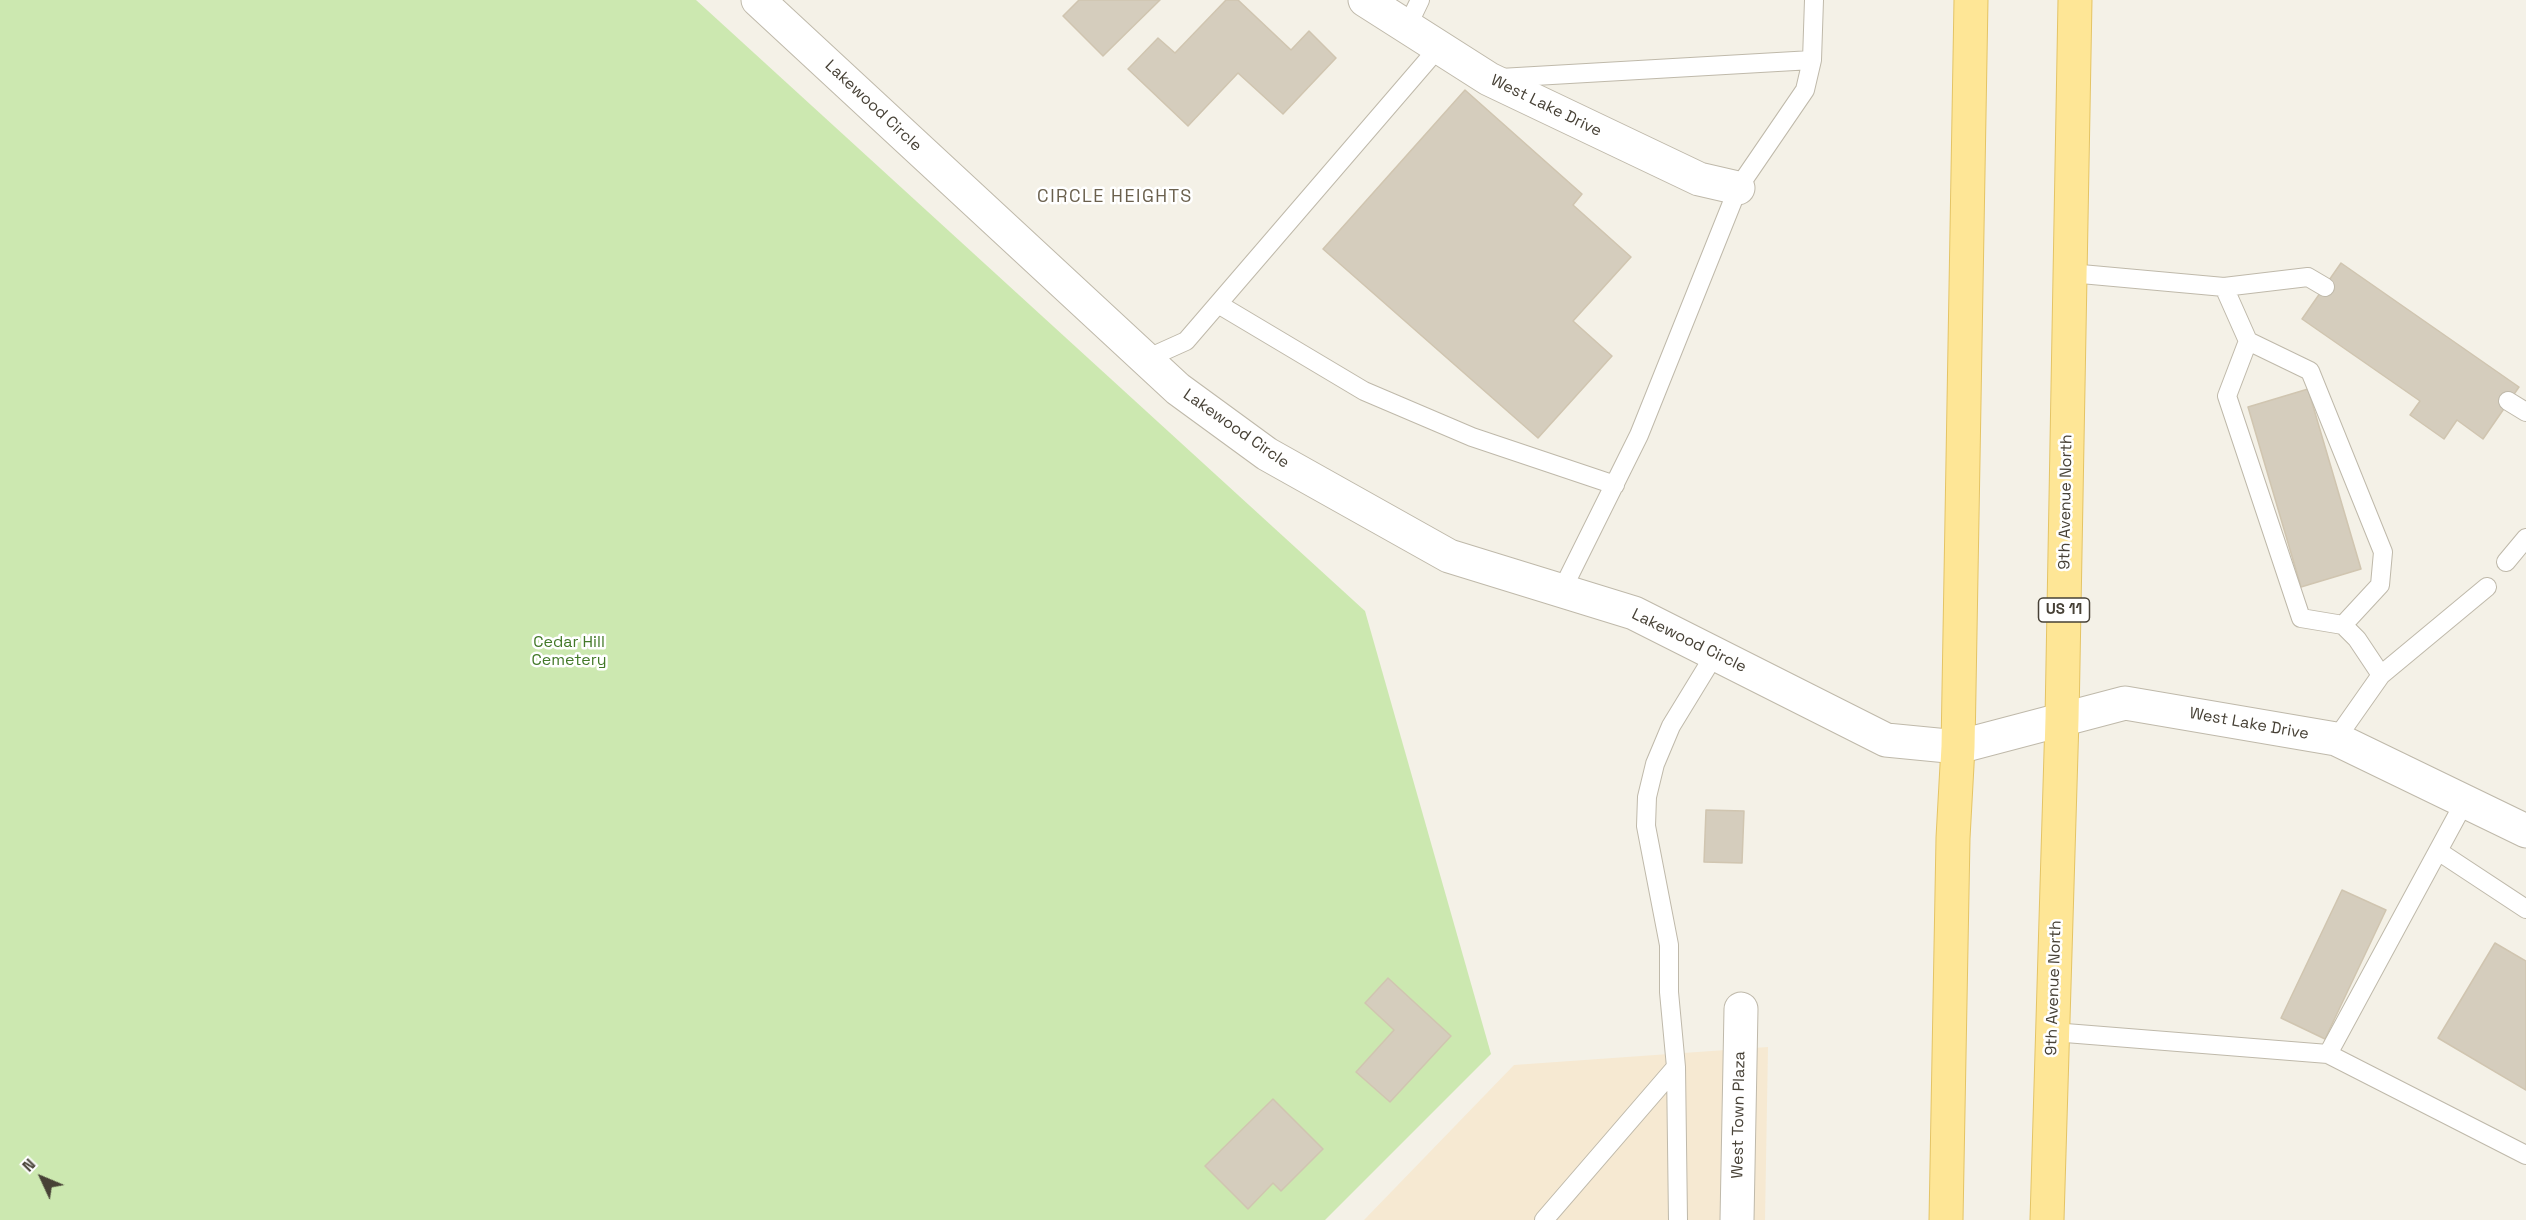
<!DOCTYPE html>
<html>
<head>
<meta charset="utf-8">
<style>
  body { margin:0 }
  #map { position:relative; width:2526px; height:1220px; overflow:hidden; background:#f4f1e7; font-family:"Space Grotesk",sans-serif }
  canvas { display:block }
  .north { position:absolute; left:12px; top:1148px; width:60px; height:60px; -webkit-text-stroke:4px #fff; paint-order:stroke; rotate:314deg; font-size:16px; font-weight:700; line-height:24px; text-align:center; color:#474136 }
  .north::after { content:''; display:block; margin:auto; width:21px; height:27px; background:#474136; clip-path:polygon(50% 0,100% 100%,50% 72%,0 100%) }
</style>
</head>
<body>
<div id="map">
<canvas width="2526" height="1220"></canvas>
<div class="north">N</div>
</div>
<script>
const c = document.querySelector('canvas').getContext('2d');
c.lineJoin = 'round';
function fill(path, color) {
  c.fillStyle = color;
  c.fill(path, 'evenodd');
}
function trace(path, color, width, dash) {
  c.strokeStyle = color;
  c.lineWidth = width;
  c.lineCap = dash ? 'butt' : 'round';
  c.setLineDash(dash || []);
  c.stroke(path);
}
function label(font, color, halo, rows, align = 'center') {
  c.font = font + ' "Space Grotesk",sans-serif';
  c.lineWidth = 5;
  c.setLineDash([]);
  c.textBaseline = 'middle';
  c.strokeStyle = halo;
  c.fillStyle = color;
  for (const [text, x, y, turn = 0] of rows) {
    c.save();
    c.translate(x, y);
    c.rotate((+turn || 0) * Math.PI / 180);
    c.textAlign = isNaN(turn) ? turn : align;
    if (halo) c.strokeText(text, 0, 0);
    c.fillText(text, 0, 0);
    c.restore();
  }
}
fill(new Path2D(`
  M1768,1047L1765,1220H1364L1514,1065Z`), '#f6e9d2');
fill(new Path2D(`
  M0,0H696L1365,611L1491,1054L1325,1220H0Z`), '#cce8b0');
const building = new Path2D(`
  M1079,0H1160L1103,56L1063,16Z
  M1226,0H1238L1291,50L1309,31L1336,58L1283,114L1238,73L1188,126L1128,69L1158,38L1175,53Z
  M1465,90L1582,194L1573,205L1631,257L1573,321L1612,356L1538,438L1323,249Z
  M2341,263L2519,387L2483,439L2457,420L2444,439L2410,415L2420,401L2302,319Z
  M2308,389L2361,569L2301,587L2248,407Z
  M1706,810L1744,811L1742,863L1704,862Z
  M2342,890L2386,910L2325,1039L2281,1018Z
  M2495,943L2526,961V1090L2438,1038Z
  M1388,978L1451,1036L1390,1102L1356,1072L1394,1030L1365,1003Z
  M1273,1099L1323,1149L1281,1191L1273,1183L1248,1209L1205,1166Z`);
fill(building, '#d5cdbd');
trace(building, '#d0c5b0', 1.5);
const lane = new Path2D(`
  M1407,27L1420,0
  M1500,78L1812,60
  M2070,273L2224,287L2308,277L2325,287
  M2224,287L2248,341L2227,396L2301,618L2343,625L2357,639L2381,675
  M1218,304L1364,391L1472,437L1615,485
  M2248,341L2310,371L2383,552L2380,585L2343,625
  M1146,359L1186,341L1439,47
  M2508,401L2526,412
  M2506,562L2526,538
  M1562,590L1639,435L1738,188L1805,90L1812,60L1814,0
  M2336,739L2381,675L2487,587
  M2438,851L2526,909
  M2053,1032L2328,1054L2465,801
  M2328,1054L2526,1155
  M1544,1220L1676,1067
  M1678,1220L1676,1067L1669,992V945L1646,826L1647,797L1655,764L1671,726L1715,654`);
const street = new Path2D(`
  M758,0L1178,389L1267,454L1449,556L1634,613L1886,740L1958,747L2125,703L2336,739L2526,831
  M1365,0L1489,79L1699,179L1738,188
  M1737,1220L1741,1009`);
const primary = new Path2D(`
  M1946,1220L1953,838L1958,747L1971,0
  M2047,1220L2062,719L2075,0`);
trace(lane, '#bfb9aa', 20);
trace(street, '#bfb9aa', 35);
trace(primary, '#e4c465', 35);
trace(lane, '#fff', 18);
trace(street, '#fff', 33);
trace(primary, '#fee696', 33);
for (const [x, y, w] of [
  [2064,610,51]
]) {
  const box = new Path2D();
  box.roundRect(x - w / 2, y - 12, w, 24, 4.5);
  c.fillStyle = '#fff';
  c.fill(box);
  trace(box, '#474136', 1.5);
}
label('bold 15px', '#474136', null, [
  ["US 11",2064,610]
]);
label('16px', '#474136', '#fff', [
  ["Lakewood Circle",873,106,43],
  ["West Lake Drive",1546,106,26],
  ["Lakewood Circle",1236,429,35],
  ["9th Avenue North",2066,502,-89],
  ["Lakewood Circle",1689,641,26],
  ["West Lake Drive",2249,724,10],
  ["9th Avenue North",2054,988,-88],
  ["West Town Plaza",1739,1115,-89]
]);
label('16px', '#437929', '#fff', [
  ["Cedar Hill",569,643],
  ["Cemetery",569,661]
]);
c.letterSpacing = '1.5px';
label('18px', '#6a604d', '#fff', [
  ["CIRCLE HEIGHTS",1115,197]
]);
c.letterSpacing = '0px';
</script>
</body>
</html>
